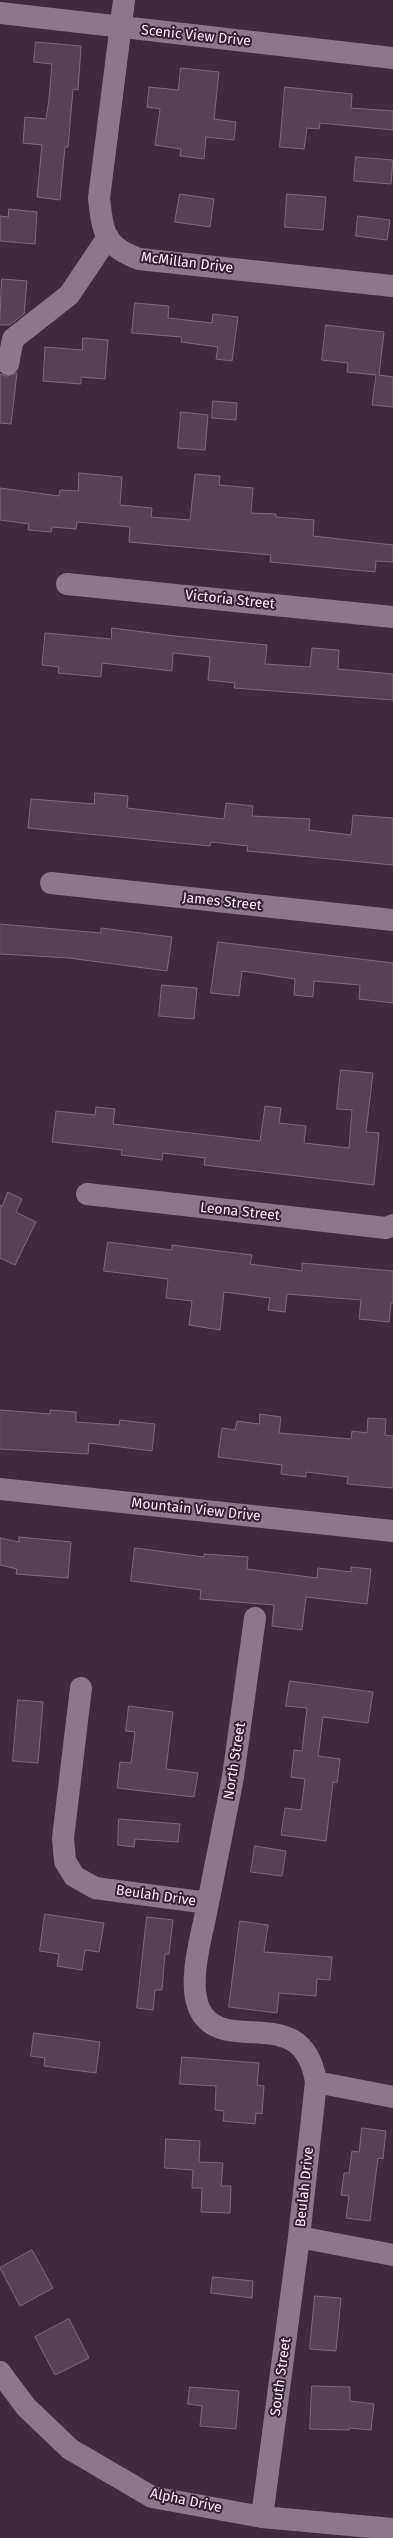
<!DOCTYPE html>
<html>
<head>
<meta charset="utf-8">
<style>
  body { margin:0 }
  canvas { display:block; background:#3c2c3d }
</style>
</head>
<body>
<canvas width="393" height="2538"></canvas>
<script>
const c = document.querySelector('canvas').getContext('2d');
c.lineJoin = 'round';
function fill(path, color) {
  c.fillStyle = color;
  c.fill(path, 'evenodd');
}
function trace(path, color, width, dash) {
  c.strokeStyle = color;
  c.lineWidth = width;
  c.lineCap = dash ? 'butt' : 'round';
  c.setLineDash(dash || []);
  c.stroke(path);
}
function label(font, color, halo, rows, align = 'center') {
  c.font = font + ' "Fira Sans",sans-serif';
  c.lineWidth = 4;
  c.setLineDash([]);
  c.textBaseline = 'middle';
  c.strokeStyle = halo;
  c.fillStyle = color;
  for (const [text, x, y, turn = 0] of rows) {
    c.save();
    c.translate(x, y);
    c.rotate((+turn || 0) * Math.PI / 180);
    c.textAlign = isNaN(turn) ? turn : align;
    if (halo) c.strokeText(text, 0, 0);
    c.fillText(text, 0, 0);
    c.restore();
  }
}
const building = new Path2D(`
  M36,42L81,46L78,90L73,89L68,147H65L60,200L37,197L42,145L23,143L25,117L46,119L49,99L52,64L34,62Z
  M181,68L219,72L214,119L236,122L234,140L206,137L204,159L180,156L181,149L155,145L160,109L147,107L149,87L178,90Z
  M285,87L352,94L351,108L393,111V130L320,123L319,129L307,128L304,149L280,147Z
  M356,157L393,160L391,184L354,181Z
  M180,194L214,199L210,227L175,222Z
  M287,194L326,197L323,230L285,227Z
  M9,209L37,212L35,244L0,241V216L8,217Z
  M358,216L390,220L387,240L356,236Z
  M2,279L27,281L24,314L10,325H0Z
  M135,303L169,306L168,318L212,323L213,314L238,317L232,361L216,359L218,347L181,342L182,337L132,333Z
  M326,325L384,332L379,375L393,377V407L372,405L376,375L347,372L348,363L322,360Z
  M83,338L108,340L105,379L81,377V384L43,381L45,347L82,350Z
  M17,373L11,424L0,423V374L6,376Z
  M213,401L237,403L236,420L212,418Z
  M181,412L208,415L205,450L178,448Z
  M79,473L122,477L120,505L152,508L151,517L190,520L195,474L220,476L219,485L253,488L251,513L276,514V517L314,520L313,536L393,545V562L376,561L375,572L270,562L271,555L129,542L130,527L77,522L76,529L52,527L51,532L28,530L29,524L0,520V488L59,496L60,490L78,491Z
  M112,628L175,636L267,645L265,664L310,667L312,648L339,650L338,669L393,674V700L234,688L235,683L208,680L210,657L173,653L172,671L102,663L101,677L58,673L59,667L42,665L45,633L111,639Z
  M95,793L128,796L127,808L224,819L226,803L253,806L252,816L310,819L309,830L351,835L353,815L393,818V865L247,851L248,846L211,842L210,846L28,828L31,799L94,804Z
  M0,924L101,933V928L172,937L167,971L69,958L0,954Z
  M218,942L393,963V1003L359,999L360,985L314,981L313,997L294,995L295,979L242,971L239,996L211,993Z
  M162,985L197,988L194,1019L159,1016Z
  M341,1070L373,1073L366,1132L379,1133L374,1185L204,1165L205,1158L163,1153L162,1160L121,1155L122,1150L52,1142L56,1111L95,1115L96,1107L115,1109L113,1124L260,1141L265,1106L281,1108L279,1123L306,1126L304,1143L349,1148L352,1110L337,1109Z
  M8,1192L22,1199L16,1212L36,1222L15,1265L0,1258V1205L2,1206Z
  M108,1242L172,1250V1245L252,1255L250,1264L302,1271V1263L393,1271V1303H391L389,1322L359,1319L361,1300L287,1294L285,1312L268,1310L270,1298L224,1292L220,1330L189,1325L192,1301L166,1298L168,1279L104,1271Z
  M0,1410L50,1414V1410L76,1412V1422L119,1425L120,1420L155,1424L152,1451L89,1443L88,1454L0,1449Z
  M260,1414L281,1417L279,1433L351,1439L352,1431L367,1433L368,1418L386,1419L385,1435L393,1436V1488L347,1484L348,1477L306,1472V1477L281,1474L282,1465L218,1457L222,1428L235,1430L237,1421L259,1424Z
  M19,1537L71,1542L68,1578L16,1574L17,1569L0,1565V1538L19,1542Z
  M135,1548L204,1557V1554L248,1557L247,1569L317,1578L318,1568L351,1572V1567L371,1569L367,1604L306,1597L302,1630L272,1626L274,1605L200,1599L201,1590L131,1581Z
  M290,1681L373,1692L368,1723L323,1717L318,1756L340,1759L337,1783L333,1782L326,1841L281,1835L285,1808L301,1810L305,1779L291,1777L294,1750L302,1751L307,1708L286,1706Z
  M18,1700L43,1702L38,1763L13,1761Z
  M129,1706L173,1712L166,1769L198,1773L194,1797L117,1788L120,1762L131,1763L135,1732L126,1731Z
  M119,1819L180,1824L178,1842L135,1839L134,1847L118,1845Z
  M255,1846L286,1851L282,1876L251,1872Z
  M45,1914L104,1923L99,1952L85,1950L82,1970L57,1966L59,1954L40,1951Z
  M147,1917L173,1920L169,1954H165L162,1990H155L153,2010L137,2008Z
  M240,1921L268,1925L264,1952L332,1957L330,1980L317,1979L316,1996L279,1993L277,2013L229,2007Z
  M34,2033L100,2042L96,2073L44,2066L45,2058L31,2056Z
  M182,2057L259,2063L257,2085L264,2086L262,2114L256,2113L255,2124L223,2121L224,2111L215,2110L216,2086L180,2084Z
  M362,2128L386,2131L383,2159L378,2158L370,2221L346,2218L349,2196L341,2195L344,2173H349L352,2151L359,2152Z
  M166,2139L200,2141L199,2162L223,2163L221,2186H231L230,2213L201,2212L202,2188H192L193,2170L165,2168Z
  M32,2250L53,2288L20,2306L0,2268Z
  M213,2277L253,2281L252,2298L211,2293Z
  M315,2296L341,2298L336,2351L310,2349Z
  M69,2319L89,2358L55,2375L35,2337Z
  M312,2386L350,2387V2401L374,2404L371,2430L349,2428V2430L310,2429Z
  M190,2387L239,2391L236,2429L200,2426L202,2406L188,2404Z`);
fill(building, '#544354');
trace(building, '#7d6a7d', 1);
trace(new Path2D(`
  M124,0L99,198C103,233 104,246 139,259L393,286
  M0,13L393,58
  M8,364L13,339L69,295L108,237
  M67,584L393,617
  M51,883L393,920
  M87,1194L386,1228L393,1225
  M0,1489L393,1531
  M81,1688L63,1838L65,1861L74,1876L95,1888L208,1903C203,1932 187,1980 199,2008C221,2059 303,1998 316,2082L299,2237L262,2517
  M208,1903L233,1777L255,1618
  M316,2082L393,2097
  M299,2237L393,2255
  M0,2372L26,2407L70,2449L152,2497L262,2517L393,2529`), '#8b788b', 22);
label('14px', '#fbf1fc', '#322233', [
  ["Scenic View Drive",196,36,6],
  ["McMillan Drive",187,263,7],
  ["Victoria Street",230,600,6],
  ["James Street",222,902,6],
  ["Leona Street",240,1212,6],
  ["Mountain View Drive",196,1510,6],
  ["North Street",235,1761,-81],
  ["Beulah Drive",156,1896,8],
  ["Beulah Drive",305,2187,-84],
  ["South Street",281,2377,-82],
  ["Alpha Drive",186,2501,12]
]);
</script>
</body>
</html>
